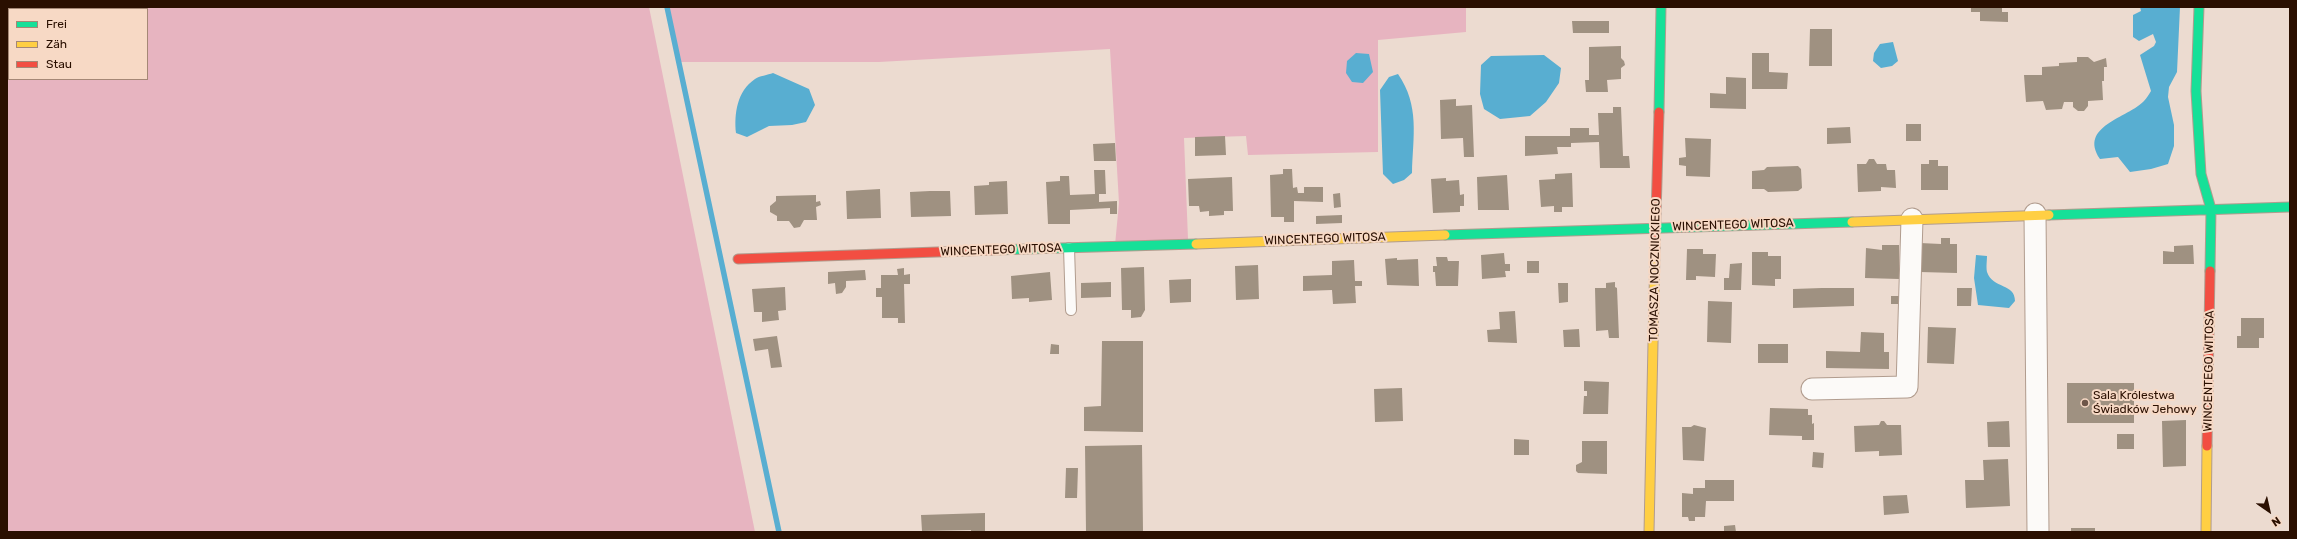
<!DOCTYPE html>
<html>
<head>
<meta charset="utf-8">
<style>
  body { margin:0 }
  #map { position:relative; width:2297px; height:539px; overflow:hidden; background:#ecdbd0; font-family:Rubik,sans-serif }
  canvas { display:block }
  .frame { position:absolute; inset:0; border:8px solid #2a0f00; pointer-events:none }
  .legend { position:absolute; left:8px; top:8px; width:140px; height:72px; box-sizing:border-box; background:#f7d9c5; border:1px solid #a58876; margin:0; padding:5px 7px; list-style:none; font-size:12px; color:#2a0f00 }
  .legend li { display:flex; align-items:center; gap:8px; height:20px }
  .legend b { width:20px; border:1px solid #a58876 }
  .north { position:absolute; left:2249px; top:491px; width:40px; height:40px; -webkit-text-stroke:3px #f7d9c5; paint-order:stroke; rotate:146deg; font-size:11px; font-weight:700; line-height:16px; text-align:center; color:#2a0f00 }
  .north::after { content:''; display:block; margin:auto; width:14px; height:18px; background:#2a0f00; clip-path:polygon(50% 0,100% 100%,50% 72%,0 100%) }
</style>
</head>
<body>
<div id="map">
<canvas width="2297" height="539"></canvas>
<div class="frame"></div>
<ul class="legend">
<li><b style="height:5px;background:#16e098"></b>Frei</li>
<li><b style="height:5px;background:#ffcf43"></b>Zäh</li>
<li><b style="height:5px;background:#f24e42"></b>Stau</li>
</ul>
<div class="north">N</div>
</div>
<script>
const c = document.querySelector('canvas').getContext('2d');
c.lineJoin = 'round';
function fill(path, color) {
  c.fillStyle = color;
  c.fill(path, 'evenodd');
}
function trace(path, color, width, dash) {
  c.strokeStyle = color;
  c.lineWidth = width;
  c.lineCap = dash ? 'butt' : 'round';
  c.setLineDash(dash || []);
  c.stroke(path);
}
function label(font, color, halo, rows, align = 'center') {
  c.font = font + ' Rubik,sans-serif';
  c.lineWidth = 4;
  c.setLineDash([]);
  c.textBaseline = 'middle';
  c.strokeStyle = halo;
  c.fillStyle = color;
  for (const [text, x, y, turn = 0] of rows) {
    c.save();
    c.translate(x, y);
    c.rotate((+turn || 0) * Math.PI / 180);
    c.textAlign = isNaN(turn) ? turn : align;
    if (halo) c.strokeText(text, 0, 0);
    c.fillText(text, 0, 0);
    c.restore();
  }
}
fill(new Path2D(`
  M7,7H649L755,532H7ZM9,9H147V79H9Z
  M666,7H1466V32L1378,40V152L1248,155L1246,136L1184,138L1188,239L1115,245L1119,203L1110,49L879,62H679Z`), '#e7b4c0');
fill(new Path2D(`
  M2140,7H2180L2177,72L2169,87L2168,97L2174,125V146L2168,164L2151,169L2130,172L2118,157L2100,159C2078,126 2128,118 2144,101C2147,98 2149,94 2151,91L2140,55L2154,46L2156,42L2153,34L2139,41L2133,37V15L2141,11Z
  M1893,42L1898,61L1892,66L1881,68L1873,61L1874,53L1880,44Z
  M1356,53L1369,54L1373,72L1363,83L1352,82L1346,73L1347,61Z
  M1544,55L1561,68L1559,83L1546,102L1530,116L1500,119L1484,109L1480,94L1481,65L1491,56Z
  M773,73L809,89L815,105L806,122L792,125L769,126L747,137L736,133C734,114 737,91 755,79C759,76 768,75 773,73Z
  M1398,74C1420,106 1413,136 1412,173L1404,180L1393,184L1383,174L1380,90L1389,77Z
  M1976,255L1987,256C1987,260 1986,267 1987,272C1993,289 2015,283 2015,301L2009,308L1978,305L1974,278Z`), '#58aed1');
trace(new Path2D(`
  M667,7L779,532`), '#58aed1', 5.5);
fill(new Path2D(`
  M1971,7H2002V12H2008V22L1980,21V12H1971Z
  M1572,21H1609V33H1573Z
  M1810,29H1832V66H1809Z
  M1621,46V58L1624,61L1625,65L1621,68V79L1607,80L1608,92H1586L1585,80H1589V47Z
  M1752,53H1769V72L1788,73L1787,89H1752Z
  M2077,57H2088L2094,62L2106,58L2107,67H2104V81H2102L2103,100L2088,101V106L2084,111H2078L2073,107V102H2064L2062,109L2046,110L2043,101L2026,102L2024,75H2042V67L2059,66V63L2077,62Z
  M1726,77L1746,78V109L1710,108V93L1726,94Z
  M1456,99V106L1472,105L1474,157H1464L1463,138L1441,139L1440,100Z
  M1613,107H1621L1623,156H1629L1630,168H1600L1599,142L1571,143V147H1557L1558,154L1525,156V136H1570V128H1589V135H1599L1598,113H1613Z
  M1906,124H1921V141H1906Z
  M1850,127L1851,143L1827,144V128Z
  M1225,136L1226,155L1195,156V137Z
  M1685,138L1711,139L1710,177L1686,176V166L1679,165V158L1686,157Z
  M1115,143L1116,161H1094L1093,144Z
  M1869,159H1874L1877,164H1886L1887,170H1895L1896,188L1881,187V191L1858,192L1857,164H1866Z
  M1929,160H1938V166H1948V190H1921V164H1929Z
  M1798,166L1801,169L1802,188L1798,191L1768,192L1764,189H1752V171L1764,170L1767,167Z
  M1283,169H1292L1293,188L1297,187L1298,193H1304V187H1323V202L1294,201V222H1284V217H1271L1270,175L1283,174Z
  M1094,170H1105L1106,194H1099V202L1117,201V214H1110V208L1070,210V224H1048L1046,182L1060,181V176H1069L1070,195L1095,194Z
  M1572,173L1573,207H1562V212H1554V206L1541,207L1539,180L1555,179V174Z
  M1507,175L1509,210H1478L1477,177Z
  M1232,177L1233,211H1224V215L1209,216V211L1200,212L1199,206H1189L1188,179Z
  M1446,178V181L1459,180L1460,195L1464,194V206H1460V212L1433,213L1431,179Z
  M1007,181L1008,214L975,215L974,186L989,185V182Z
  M880,189L881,218L847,219L846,191Z
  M930,191H950L951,216L911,217L910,192Z
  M1340,193L1341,207L1334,208L1333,194Z
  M816,195V202L820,201L821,205L816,207L817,220H804L800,227L794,228L789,221H777V216L770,212V206L776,201V196Z
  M1342,215V223L1316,224V216Z
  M1941,238H1950V244H1957V273L1920,272V243L1941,244Z
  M1882,245H1899V279L1865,278L1866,248L1882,250Z
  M2193,245L2194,264H2163V251L2174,252V246Z
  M1687,249H1703V254H1716L1715,277L1696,276V280H1686Z
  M1752,252H1768V256H1781V279H1775V286L1752,285Z
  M1504,253L1505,264H1510V271H1505L1506,277L1482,279L1481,255Z
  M1436,257H1447L1448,261H1459L1458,286H1436L1435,272H1433V266H1437Z
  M1397,258V260L1418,259L1419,286L1387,285L1385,259Z
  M1354,260L1355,281H1362V286H1355L1356,303L1333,304L1332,290L1303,291V276L1332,275V261Z
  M1527,261H1539V273H1527Z
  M1742,263L1741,290H1724V278H1729L1730,264Z
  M1258,265L1259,299L1236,300L1235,266Z
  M1144,267L1145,310L1141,317L1131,318V310H1122L1121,268Z
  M904,268V275L910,274V284H904L905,323H898V318H882V297H876V288H881V275H898L897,269Z
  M865,270L866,280L846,281V287L842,293L836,294L835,283L828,284V272Z
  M1050,272L1052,300L1029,302V298L1012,299L1011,276Z
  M1191,279V302L1170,303L1169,280Z
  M1111,282V297L1081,298V283Z
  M1615,282V287L1617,288L1619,338H1609L1608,330L1596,331L1595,288H1606V283Z
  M1558,283H1568V302L1559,303Z
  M785,287L786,310L778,311L779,320L762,322V312H754L752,289Z
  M1822,288H1854V306L1793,308V289Z
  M1957,288H1972L1971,306H1957Z
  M1891,296H1904V304H1891Z
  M1708,301L1732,302L1731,343L1707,342Z
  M1515,311L1517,343L1488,342L1487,330L1500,329L1499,312Z
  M2241,318H2264V338H2259V348H2237V336H2241Z
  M1928,327L1956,328L1954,364L1927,363Z
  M1579,329L1580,347H1564L1563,330Z
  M1861,332L1884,333V352H1889V369L1826,368V351L1860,352Z
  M777,336L782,367L771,368L768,349L755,351L753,339Z
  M1102,341H1143V432L1084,431V407L1101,406Z
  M1051,344L1059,345V354H1050Z
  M1758,344H1788V363H1758Z
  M1584,381L1609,382L1608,414H1583L1584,396H1587V391H1584Z
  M2067,383H2134V423H2067Z
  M1402,388L1403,421L1375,422L1374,389Z
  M1770,408L1808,409V415H1812V424L1814,423V440H1802V436L1769,435Z
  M2186,420V466L2163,467L2162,421Z
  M1881,421H1884L1887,425H1901L1902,455L1879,456V451L1855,452L1854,426L1879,425Z
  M2009,421L2010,447H1988L1987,422Z
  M1694,425L1706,428L1704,461L1683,460L1682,427H1691Z
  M2117,434H2134V449H2117Z
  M1514,439L1529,440V455H1514Z
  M1582,441H1607V474L1578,473L1576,471V465L1582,462Z
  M1142,445L1143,532H1086L1085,446Z
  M1813,452L1824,453L1823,468L1812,467Z
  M2008,459L2010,506L1966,508L1965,480H1984L1983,460Z
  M1066,468H1078L1077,498H1065Z
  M1705,480H1734V501H1706L1705,517H1695V521H1689L1688,517H1682V493L1693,494V488H1705Z
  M1907,495L1909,513L1884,515L1883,496Z
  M985,513V532H971V530L922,531L921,515Z
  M1735,525L1736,532H1724V526Z
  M2071,528H2095V532H2071Z`), '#9f9181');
const lane = new Path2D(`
  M1069,248L1071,310`);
const street = new Path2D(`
  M2035,214L2038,532
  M1812,389L1907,387L1912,219`);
const fast = new Path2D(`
  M2199,7L2196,91L2201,174L2211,209L2210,271
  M1659,112L1661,7
  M2049,215L2290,207
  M1445,235L1852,222
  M994,250L1196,244`);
const slow = new Path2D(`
  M1852,222L2049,215
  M1196,244L1445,235
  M1649,532L1655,249
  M2206,532L2207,446`);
const jam = new Path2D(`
  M1655,249L1659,112
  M738,259L994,250
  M2207,446L2210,271`);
trace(lane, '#b19c8e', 12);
trace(street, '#b19c8e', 23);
trace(fast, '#b19c8e', 11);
trace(slow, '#b19c8e', 11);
trace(jam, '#b19c8e', 11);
trace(lane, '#fcfaf8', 10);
trace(street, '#fcfaf8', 21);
trace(fast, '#16e098', 9);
trace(slow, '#ffcf43', 9);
trace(jam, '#f24e42', 9);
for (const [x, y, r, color] of [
  [2085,403,4,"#6e5649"]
]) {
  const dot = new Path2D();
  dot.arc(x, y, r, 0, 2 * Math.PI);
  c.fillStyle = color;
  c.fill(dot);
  trace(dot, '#f7d9c5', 1.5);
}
label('12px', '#2a0f00', '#f7d9c5', [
  ["WINCENTEGO WITOSA",1733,225,-2],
  ["WINCENTEGO WITOSA",1325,239,-2],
  ["WINCENTEGO WITOSA",1001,250,-2],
  ["TOMASZA NOCZNICKIEGO",1655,270,-89],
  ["WINCENTEGO WITOSA",2209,371,-89]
]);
label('12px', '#2a0f00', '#f7d9c5', [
  ["Sala Królestwa",2093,396],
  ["Świadków Jehowy",2093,410]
], 'left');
</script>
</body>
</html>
